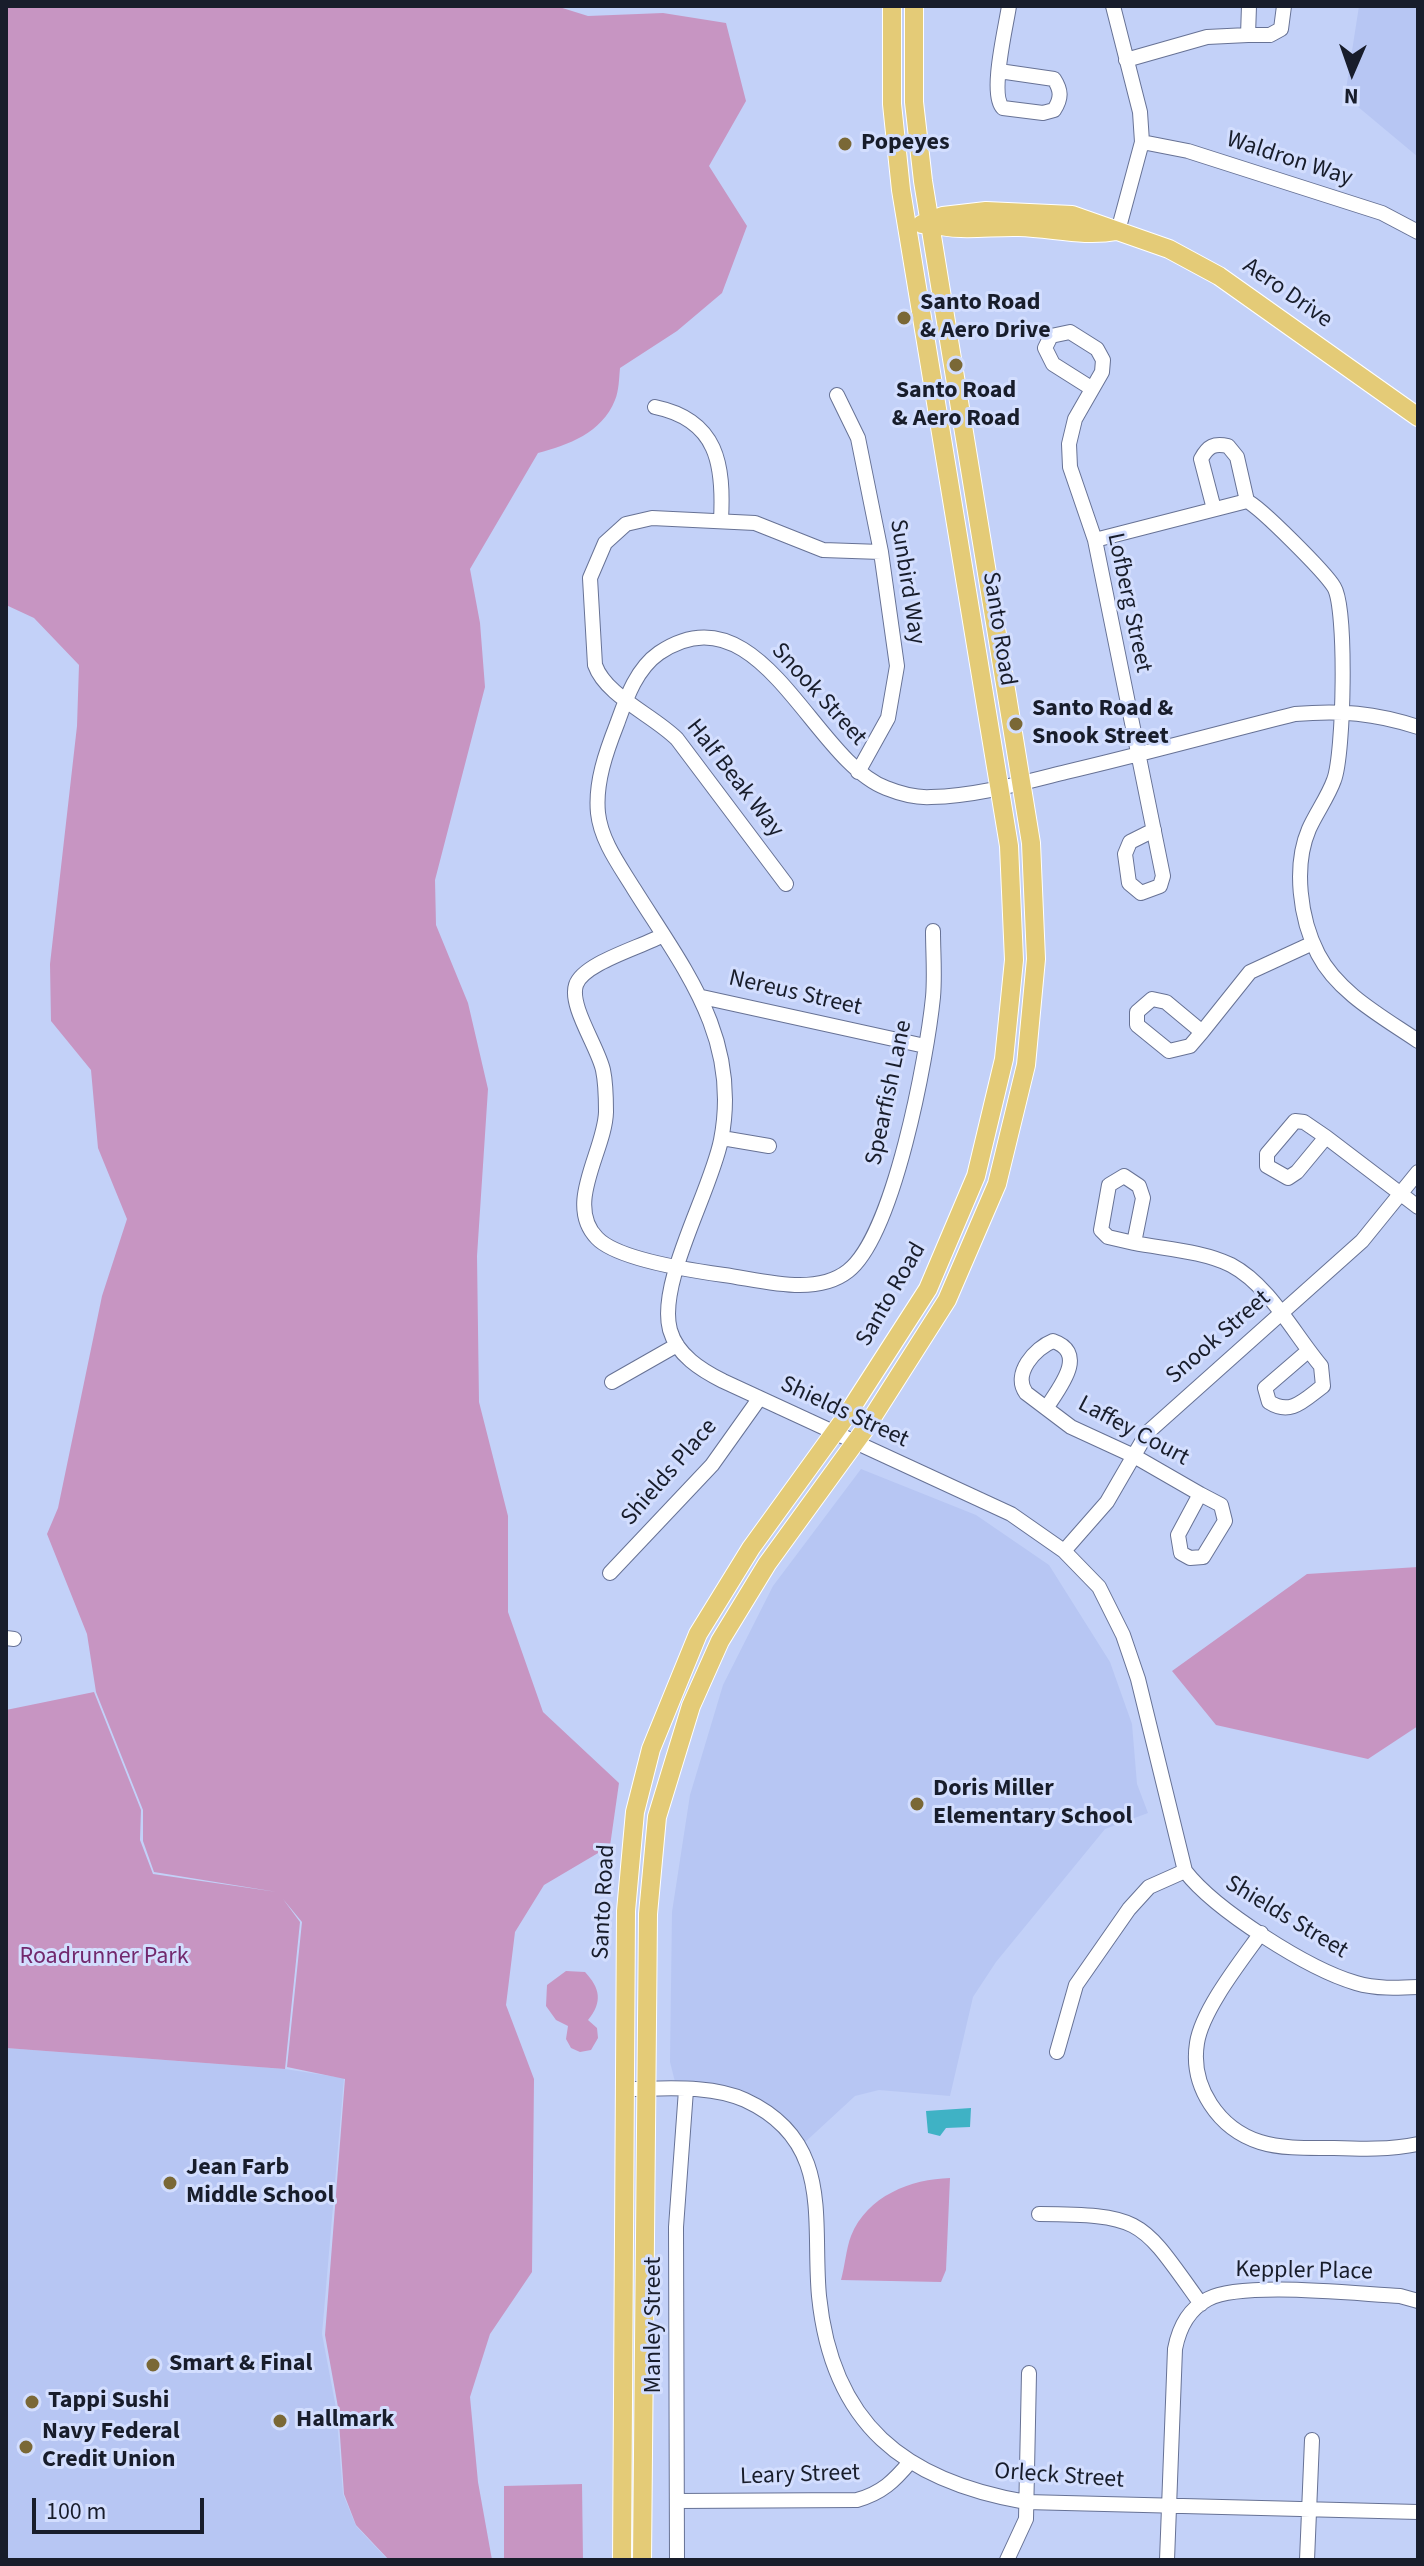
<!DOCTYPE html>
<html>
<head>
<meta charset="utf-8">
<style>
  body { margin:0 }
  #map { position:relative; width:1424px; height:2566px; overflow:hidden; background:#c3d1f8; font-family:"Source Sans 3",sans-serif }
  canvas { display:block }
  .frame { position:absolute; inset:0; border:8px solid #181d2b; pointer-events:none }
  .north { position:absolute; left:1312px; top:32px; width:80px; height:80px; -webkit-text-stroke:6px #d3defe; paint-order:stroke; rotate:182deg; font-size:22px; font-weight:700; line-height:32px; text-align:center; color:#181d2b }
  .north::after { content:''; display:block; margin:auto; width:28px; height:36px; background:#181d2b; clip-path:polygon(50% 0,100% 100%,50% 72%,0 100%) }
  .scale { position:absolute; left:32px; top:2498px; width:172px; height:36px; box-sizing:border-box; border:4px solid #181d2b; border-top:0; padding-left:10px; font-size:24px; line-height:28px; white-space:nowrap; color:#181d2b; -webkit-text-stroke:6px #d3defe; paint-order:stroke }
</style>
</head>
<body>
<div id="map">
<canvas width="1424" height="2566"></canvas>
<div class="frame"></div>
<div class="north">N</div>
<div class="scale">100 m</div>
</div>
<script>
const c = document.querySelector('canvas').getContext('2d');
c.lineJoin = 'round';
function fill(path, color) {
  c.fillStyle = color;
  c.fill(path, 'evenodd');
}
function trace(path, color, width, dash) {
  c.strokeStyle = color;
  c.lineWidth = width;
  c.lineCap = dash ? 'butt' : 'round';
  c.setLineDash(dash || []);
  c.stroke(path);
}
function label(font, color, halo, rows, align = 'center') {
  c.font = font + ' "Source Sans 3",sans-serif';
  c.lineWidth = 6;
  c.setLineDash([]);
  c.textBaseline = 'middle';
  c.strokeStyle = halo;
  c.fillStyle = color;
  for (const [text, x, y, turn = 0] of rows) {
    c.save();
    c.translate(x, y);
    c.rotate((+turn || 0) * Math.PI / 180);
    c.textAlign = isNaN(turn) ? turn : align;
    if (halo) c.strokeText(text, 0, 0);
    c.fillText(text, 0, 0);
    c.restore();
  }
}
fill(new Path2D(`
  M1359,6H1418V157L1345,96Z
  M861,1469L976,1515L1049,1565L1110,1662L1132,1724L1137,1784L1148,1813L1105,1829L996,1962L973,1997L950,2096L879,2090L855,2096L803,2144L735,2089L675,2082L670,2062L672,1912L690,1795L723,1685L773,1586Z
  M6,2048L285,2069L344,2078L322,2334L336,2408L343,2494L356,2526L388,2560H6Z`), '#b7c6f3');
fill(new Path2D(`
  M6,6H556L588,16L663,13L726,23L746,101L709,166L747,226L722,293L677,331L620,368C619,378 619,391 615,400C602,433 568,445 538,453L470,569L480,623L485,687L435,880L436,925L468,1003L488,1089L477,1256L479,1402L508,1516V1612L543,1712L619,1783L610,1846L544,1885L515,1932L506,2005L534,2079L532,2272L490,2334L470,2397L478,2482L492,2560H389L356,2525L344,2494L338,2407L325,2335L345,2079L287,2067L302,1922L283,1899L300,1922L285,2069L6,2048V1710L94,1692L141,1810L140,1840L153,1874L277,1892L154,1872L143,1841V1810L96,1692L87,1634L47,1534L58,1508L102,1296L127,1219L98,1148L91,1070L51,1021L50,964L77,726L79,665L34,618L6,605Z
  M1418,1567V1726L1368,1759L1216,1725L1172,1671L1307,1574Z
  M566,1971L585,1972C600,1988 603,2002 588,2020L597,2028L598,2038L591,2050L580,2052L571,2048L566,2039L568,2026L556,2020L546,2006L547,1985Z
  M950,2178L946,2270L941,2282L841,2280C845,2266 846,2249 851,2236C867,2196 911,2179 950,2178Z
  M582,2484L583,2560H504V2486Z`), '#c795c2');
fill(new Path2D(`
  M971,2108L970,2127L946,2128L940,2136L928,2133L926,2111Z`), '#3fb2c5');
const minor = new Path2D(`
  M1113,6L1140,112L1142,142L1118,231
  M1249,6L1248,35H1270L1281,29L1284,6
  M1126,60L1207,37L1248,35
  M999,71L1054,79C1061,90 1062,98 1054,110L1043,113L1003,108C989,95 1006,27 1009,6
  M1142,142L1188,151L1382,213L1418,232
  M1091,388L1053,364L1045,348L1051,336L1070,332L1097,349L1103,360L1102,372L1075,419L1069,444L1070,467L1095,540L1163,876L1160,886L1141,893L1129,883L1125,854L1130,842L1154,830
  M837,395L858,438L881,552L897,666L888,718L858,772
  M655,407C718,420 724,465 721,520
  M1214,509L1201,459C1208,446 1214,443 1228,446L1237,457L1247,501
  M1095,540L1247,501C1261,508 1325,572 1334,587C1347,608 1344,754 1334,780C1328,797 1316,813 1309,829C1293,866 1300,919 1318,954C1338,993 1383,1017 1418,1041
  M1418,727C1375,713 1340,710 1295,714C1219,733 1143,754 1066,772C1022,783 976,796 931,797C915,798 901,794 886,788C812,760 760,585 659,653C636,669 626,699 617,724C606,752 595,783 598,813C601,841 620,866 634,889C684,969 741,1038 721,1140C711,1191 657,1283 670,1330C677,1355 701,1370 723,1381L1011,1514L1064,1551L1099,1587L1123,1635L1138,1679L1185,1871C1215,1910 1308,1969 1356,1983C1376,1989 1397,1988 1418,1987
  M786,884L677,739C653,715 606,696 595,665L590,578L605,543L626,524L652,518L755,523L823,550L881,552
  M663,935C642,947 583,963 576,985C569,1006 598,1047 603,1070C606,1084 606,1098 606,1112C605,1151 564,1204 597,1238C618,1260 695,1271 724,1275C761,1280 815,1297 848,1271C894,1235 927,1057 933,997C935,975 933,953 933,931
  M702,997L925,1046
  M1152,999L1166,1002L1202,1032L1190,1046L1169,1051L1137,1025V1012Z
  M1202,1032L1250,972L1313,943
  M1295,1121L1304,1122L1326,1137L1297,1172L1288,1178L1267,1166V1154Z
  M1326,1137L1418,1207
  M722,1138L769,1146
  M1124,1176L1139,1186L1143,1198L1134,1243L1108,1237L1101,1230L1109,1185Z
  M1134,1243C1165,1249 1203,1251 1231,1265C1269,1285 1294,1334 1321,1366L1323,1386C1304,1400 1291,1416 1269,1402L1265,1388L1308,1351
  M612,1382L677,1345
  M1047,1407C1060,1387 1088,1353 1053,1341C1035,1348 1012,1374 1026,1393L1071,1427L1134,1456L1200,1494
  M1200,1494L1221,1505L1225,1521L1203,1557L1190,1558L1181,1553L1178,1535Z
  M1064,1551L1107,1502L1147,1433L1362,1241L1418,1172
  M610,1573L712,1465L759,1399
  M6,1638L14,1639
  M1261,1933C1241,1961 1202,2010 1197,2043C1190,2087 1219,2129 1260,2142C1282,2149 1310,2148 1333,2148C1362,2149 1389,2150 1418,2144
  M1057,2052L1076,1985L1129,1909L1149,1887L1185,1871
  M626,2089C664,2089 710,2084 745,2100C834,2141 812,2220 819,2296C832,2424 904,2481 1026,2502L1418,2512
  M1039,2214C1144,2215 1140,2219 1201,2304
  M677,2501L857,2500C882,2493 894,2481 910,2462
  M677,2560L676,2227L686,2090
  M1007,2560L1026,2519L1029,2373
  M1167,2560L1175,2349C1179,2328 1189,2309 1208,2299C1243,2281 1357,2294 1400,2296L1418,2301
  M1307,2560L1312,2440`);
const major = new Path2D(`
  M922,224L943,216L986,211L1072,215L1169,249L1219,276L1418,417
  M933,224C960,232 991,226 1019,227C1053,228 1083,237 1117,231
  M622,2560L626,1911L635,1812L651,1749L698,1634L751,1548L845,1418L928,1289L976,1176L1004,1059L1014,960L1009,846L901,190L892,104V6
  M642,2560L648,1914L657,1817L691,1706L720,1641L767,1564L865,1429L947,1300L997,1184L1026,1065L1036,959L1031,843L923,181L914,102V6`);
trace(minor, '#677295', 16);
trace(major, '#fff', 20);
trace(minor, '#fff', 14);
trace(major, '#e4cb77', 18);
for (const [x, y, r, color] of [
  [845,144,8,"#7a6836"],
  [904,318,8,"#7a6836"],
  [956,365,8,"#7a6836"],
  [1016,724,8,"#7a6836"],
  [917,1804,8,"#7a6836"],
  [170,2183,8,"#7a6836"],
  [153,2365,8,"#7a6836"],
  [32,2402,8,"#7a6836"],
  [280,2421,8,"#7a6836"],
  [26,2447,8,"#7a6836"]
]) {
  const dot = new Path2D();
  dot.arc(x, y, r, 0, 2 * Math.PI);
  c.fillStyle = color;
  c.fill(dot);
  trace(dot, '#d3defe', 3);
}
label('bold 24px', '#181d2b', '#d3defe', [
  ["Popeyes",861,144],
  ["Santo Road",920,304],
  ["& Aero Drive",920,332],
  ["Santo Road",956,392,"center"],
  ["& Aero Road",956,420,"center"],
  ["Santo Road &",1032,710],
  ["Snook Street",1032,738],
  ["Doris Miller",933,1790],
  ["Elementary School",933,1818],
  ["Jean Farb",186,2169],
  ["Middle School",186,2197],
  ["Smart & Final",169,2365],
  ["Tappi Sushi",48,2402],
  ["Hallmark",296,2421],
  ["Navy Federal",42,2433],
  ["Credit Union",42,2461]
], 'left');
label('24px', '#181d2b', '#d3defe', [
  ["Waldron Way",1289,160,18],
  ["Aero Drive",1287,294,35],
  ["Sunbird Way",906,582,81],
  ["Lofberg Street",1128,603,78],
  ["Santo Road",998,629,81],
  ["Snook Street",818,695,48],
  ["Half Beak Way",734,779,52],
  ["Nereus Street",795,994,13],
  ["Spearfish Lane",890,1093,-78],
  ["Santo Road",892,1295,-60],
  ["Snook Street",1219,1338,-41],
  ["Shields Street",844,1413,25],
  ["Laffey Court",1133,1432,28],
  ["Shields Place",670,1473,-49],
  ["Santo Road",605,1902,-87],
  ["Shields Street",1286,1918,31],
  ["Keppler Place",1304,2272,1],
  ["Manley Street",655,2325,-90],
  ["Leary Street",800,2476,-2],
  ["Orleck Street",1059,2477,4]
]);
label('24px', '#72286d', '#d3defe', [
  ["Roadrunner Park",104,1958]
]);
</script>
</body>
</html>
